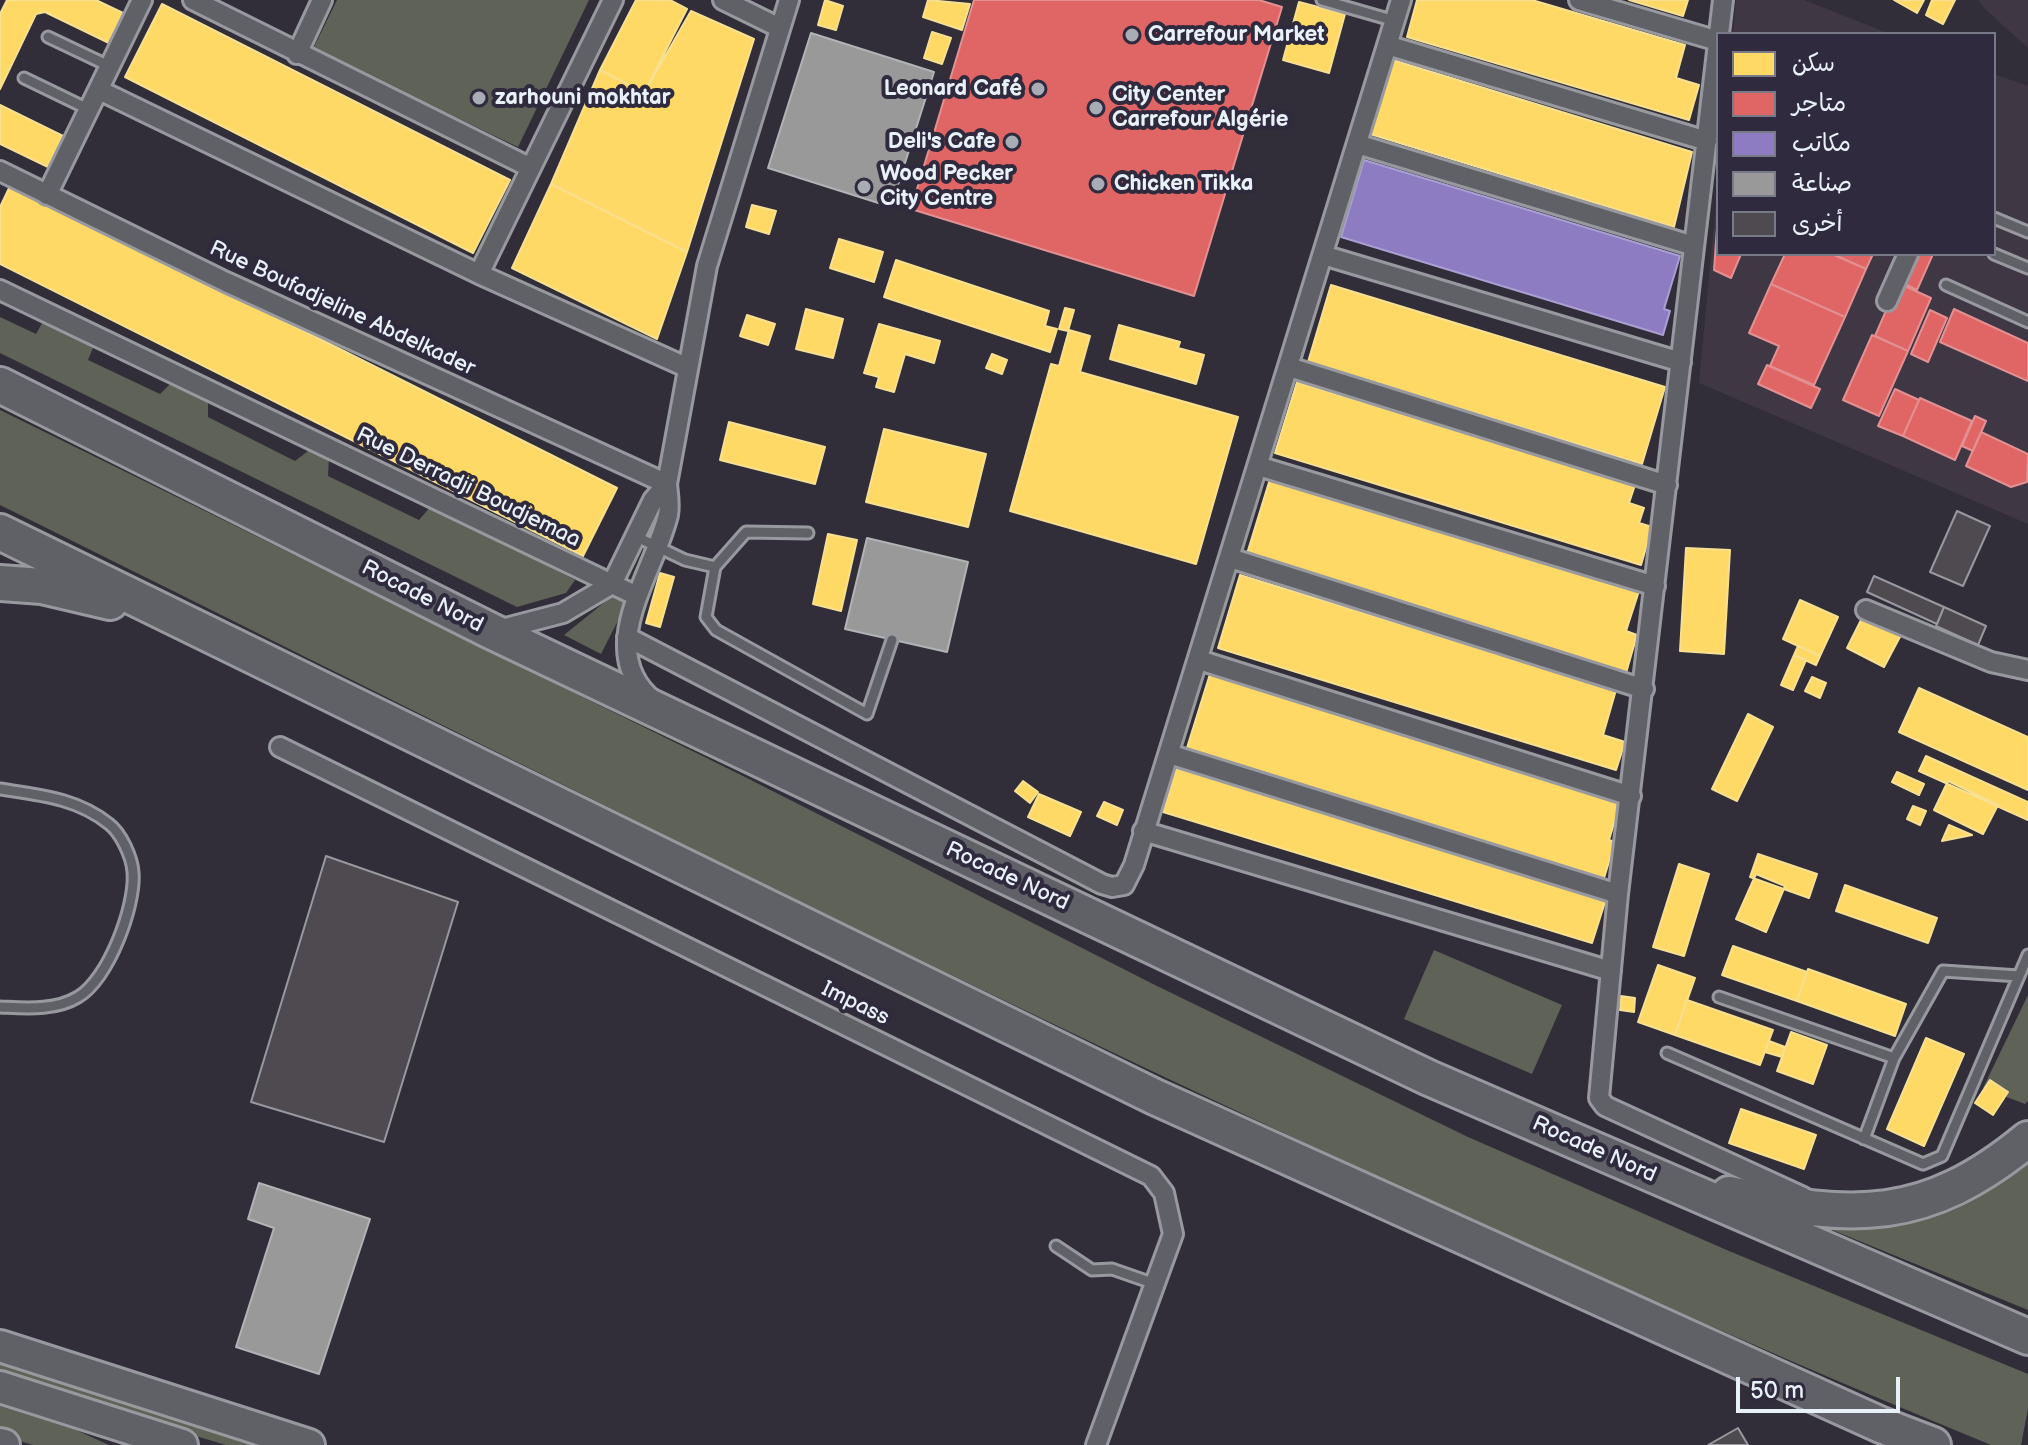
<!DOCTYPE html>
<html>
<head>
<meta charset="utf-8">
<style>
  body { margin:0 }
  #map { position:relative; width:2028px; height:1445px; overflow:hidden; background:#312e39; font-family:"Balsamiq Sans","Playpen Sans Arabic",sans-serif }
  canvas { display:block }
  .legend { position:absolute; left:1716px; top:32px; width:280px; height:224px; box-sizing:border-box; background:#2f2a3d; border:2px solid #797a88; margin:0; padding:10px 14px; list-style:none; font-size:24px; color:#e8f1f8 }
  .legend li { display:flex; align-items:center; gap:16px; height:40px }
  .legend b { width:40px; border:2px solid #797a88 }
  .scale { position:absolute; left:1736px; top:1377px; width:164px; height:36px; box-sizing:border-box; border:4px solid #e8f1f8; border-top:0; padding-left:10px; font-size:24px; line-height:28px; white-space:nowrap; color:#e8f1f8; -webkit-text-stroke:6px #2f2a3d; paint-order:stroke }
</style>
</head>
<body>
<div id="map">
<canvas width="2028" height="1445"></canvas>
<ul class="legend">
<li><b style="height:22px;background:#ffd966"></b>سكن</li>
<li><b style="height:22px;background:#e06666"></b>متاجر</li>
<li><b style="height:22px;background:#8e7cc3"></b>مكاتب</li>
<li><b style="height:22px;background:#999"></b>صناعة</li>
<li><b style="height:22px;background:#4f4a4f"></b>أخرى</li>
</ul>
<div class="scale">50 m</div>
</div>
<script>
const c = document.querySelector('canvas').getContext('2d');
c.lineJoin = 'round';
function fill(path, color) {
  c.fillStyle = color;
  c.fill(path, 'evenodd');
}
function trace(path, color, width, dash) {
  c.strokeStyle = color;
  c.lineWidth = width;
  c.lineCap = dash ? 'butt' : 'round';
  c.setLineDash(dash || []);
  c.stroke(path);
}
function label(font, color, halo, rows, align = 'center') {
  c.font = font + ' "Balsamiq Sans",sans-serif';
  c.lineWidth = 8;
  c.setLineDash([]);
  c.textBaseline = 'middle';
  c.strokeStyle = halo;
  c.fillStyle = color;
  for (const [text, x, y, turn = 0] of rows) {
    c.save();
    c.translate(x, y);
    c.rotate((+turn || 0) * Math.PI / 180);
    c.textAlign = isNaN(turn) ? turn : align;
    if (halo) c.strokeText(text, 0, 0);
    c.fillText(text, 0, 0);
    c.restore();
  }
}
fill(new Path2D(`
  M1736,0H1804L1890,34H1733Z
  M1978,0H2028V48L1985,9Z
  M1994,74L2028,86V524L1699,383L1718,183V254H1994Z`), '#403745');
fill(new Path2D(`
  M337,0H589L518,147L313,49Z
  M0,317L36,334L45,318L95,343L88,360L160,394L172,382L208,399V417L295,461L312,448L329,456L328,476L419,520L431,506L575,580L566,593L517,607L0,353Z
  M0,410L737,773L1157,986L1468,1137L1729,1251L2028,1374V1409L2021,1445H1991C1312,1165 657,831 0,505Z
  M616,593L629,599L601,654L564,635Z
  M1434,950L1562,1005L1532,1074L1404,1019Z
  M2028,995V1101L2025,1104L1983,1088Z
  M2028,1159V1310L1803,1218Z
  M0,1358L278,1445H226L0,1378Z
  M0,1406L76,1430L109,1445H33L0,1435Z`), '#5e6257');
const homes = new Path2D(`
  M7,0H96L123,13L109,43L45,12L36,14L0,89V14Z
  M636,0H670L687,9L644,93L600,70Z
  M825,0L843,6L836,30L818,25Z
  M928,0L970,4L962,30L923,17Z
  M1417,0H1532L1685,45L1676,78L1699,85L1689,120L1407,37Z
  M1629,0H1688L1683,16Z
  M1894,0H1924L1917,13Z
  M1932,0H1955L1943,24L1926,15Z
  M1299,2L1345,14L1329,73L1283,60Z
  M162,4L510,180L473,253L125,77Z
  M691,11L754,39L687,252L551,184L600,70L644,93Z
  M932,32L951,38L942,64L924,58Z
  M1393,60L1692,152L1674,227L1370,134Z
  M829,79L901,99L880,173L808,153Z
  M0,105L63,136L48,167L0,144Z
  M11,184L617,488L583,556L0,264V207Z
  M551,184L687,252L657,339L512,268Z
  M752,205L776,211L769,234L746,227Z
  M839,239L883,252L874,282L830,268Z
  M896,260L1049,311L1045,326L1057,329L1050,352L884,297Z
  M1331,285L1665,387L1642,464L1308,362Z
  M1065,308L1074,310L1068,331L1059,329Z
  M806,309L843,319L833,358L796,349Z
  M747,315L775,324L768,345L740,336Z
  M879,324L940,341L934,363L905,354L894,392L876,387L879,377L864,373Z
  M1119,325L1180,342L1178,348L1204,355L1196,384L1110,359Z
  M1069,330L1090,336L1080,372L1238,417L1196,564L1010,511L1051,364L1059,366Z
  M992,354L1007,360L1002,374L986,368Z
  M1297,382L1635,485L1629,503L1644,508L1639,523L1652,527L1641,565L1275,453Z
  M729,422L825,447L815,484L720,460Z
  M884,429L986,454L968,527L866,502Z
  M1270,479L1639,591L1626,631L1637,635L1626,673L1246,557Z
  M828,534L857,540L841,611L813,604Z
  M1686,548L1730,550L1724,654L1680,651Z
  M660,573L674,577L660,627L646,623Z
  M1240,575L1616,690L1603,735L1625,742L1616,770L1218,648Z
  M1800,600L1838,617L1820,656L1783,639Z
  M1864,614L1902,633L1884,667L1847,648Z
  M1798,646L1820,656L1816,665L1794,655Z
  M1794,655L1806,660L1793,690L1781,685Z
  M1210,674L1621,800L1609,840L1615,842L1604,878L1186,751Z
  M1812,677L1826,683L1820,698L1805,691Z
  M1919,688L2028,737V790L1899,732Z
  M1748,714L1773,727L1737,801L1712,789Z
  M1926,756L2028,802V820L1919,771Z
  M1176,768L1606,899L1592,943L1163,812Z
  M1897,772L1924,784L1919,795L1892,782Z
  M1023,781L1038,792L1030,803L1015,791Z
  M1948,781L1998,805L1983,834L1934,810Z
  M1039,794L1081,812L1070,836L1028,817Z
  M1104,802L1123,810L1117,825L1097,816Z
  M1913,806L1926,811L1920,825L1907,819Z
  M1949,825L1972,835L1942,841Z
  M1758,854L1817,874L1809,898L1750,877Z
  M1679,864L1709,874L1684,956L1653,947Z
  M1756,874L1785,886L1766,932L1736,919Z
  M1845,885L1937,918L1928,943L1836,911Z
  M1733,946L1807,972L1797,1001L1722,975Z
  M1658,965L1695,978L1675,1035L1638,1022Z
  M1808,969L1906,1004L1895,1036L1797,1001Z
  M1621,996L1635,998L1634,1012L1620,1010Z
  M1687,1000L1773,1030L1760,1065L1675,1035Z
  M1791,1032L1827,1045L1813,1084L1777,1071Z
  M1926,1038L1964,1054L1924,1146L1887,1129Z
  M1769,1041L1785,1047L1782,1057L1765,1052Z
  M1990,1080L2008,1092L1993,1115L1975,1103Z
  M1741,1109L1816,1135L1804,1169L1729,1143Z`);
fill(homes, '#ffd966');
trace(homes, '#f8e092', 2);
const shops = new Path2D(`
  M974,0H1259L1282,7L1194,296L911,209Z
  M1718,214V254H1741L1731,278L1714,270Z
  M1785,254H1832L1866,269L1845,317L1771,284Z
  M1833,254H1873L1866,269Z
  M1911,254H1933L1917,290L1899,281Z
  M1898,283L1931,298L1908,351L1875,336Z
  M1771,284L1845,317L1814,385L1770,366L1779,346L1749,333Z
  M1954,309L2028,343V381L1940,342Z
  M1930,310L1947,318L1928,362L1911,354Z
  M1872,335L1908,351L1879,416L1843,400Z
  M1767,365L1820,389L1811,408L1758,384Z
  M1895,389L1919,400L1903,436L1878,426Z
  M1920,398L1972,421L1955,460L1903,436Z
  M1975,416L1986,421L1973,451L1962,446Z
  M1981,432L2028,454L2027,482L2011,487L1966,466Z`);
fill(shops, '#e06666');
trace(shops, '#e29092', 2);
const offices = new Path2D(`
  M1364,160L1680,256L1664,309L1670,311L1663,335L1341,237Z`);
fill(offices, '#8e7cc3');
trace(offices, '#a99fd3', 2);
const industry = new Path2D(`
  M811,33L934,72L891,207L768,168Z
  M867,538L968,562L947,652L845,629Z
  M259,1183L370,1219L319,1374L236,1347L274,1228L248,1219Z`);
fill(industry, '#999');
trace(industry, '#b1b3b6', 2);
const building = new Path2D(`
  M1957,511L1990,526L1963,586L1930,572Z
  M1874,576L1944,607L1937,624L1867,592Z
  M1944,607L1986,626L1978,645L1936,626Z
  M326,856L458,902L384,1142L251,1102Z
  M1738,1428L1748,1445H1708Z`);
fill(building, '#4f4a4f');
trace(building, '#98999f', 2);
const service = new Path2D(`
  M1322,0L1395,21
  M48,37L109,66
  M24,78L88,109
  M1994,218L2028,232
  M1994,254L2028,268
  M1946,285L2028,322
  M637,537L685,560L715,567L706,617L716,630L867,714L892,640
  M715,567L746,532L808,533
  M0,789C39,795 77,798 109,824C121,833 132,857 133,872C136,906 108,980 78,997C55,1011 25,1008 0,1007
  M1719,997L1894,1058L1864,1139
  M1667,1053L1923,1164L1942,1156L2028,955
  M1894,1058L1943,971L2019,976
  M1056,1246L1092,1270L1112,1269L1155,1284`);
const minor = new Path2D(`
  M193,0L531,168
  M723,0L780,28
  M1579,0L1718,41
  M1719,34L1723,0
  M1718,43L1618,894L1599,1098L1605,1106L1803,1197
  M1387,45L1707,141
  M297,54L322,0
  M99,90L479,274L686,367
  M1357,144L1694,246
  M0,171L226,282L667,484
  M47,195L142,0
  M1323,255L1681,362
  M479,274L613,0
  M0,290L637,596
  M1887,301L1908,254
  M1289,367L1667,485
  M1258,466L1655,586
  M1230,558L1644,689
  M612,584L653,500L667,484
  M1866,610L1991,662L2028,670
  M494,631L563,613L612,584
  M627,637L1102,884L1112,887L1124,885L1134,865L1401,0
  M1199,660L1631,796
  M654,701C592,651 654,574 668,515C670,506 668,494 667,484L707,266L789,0
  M280,747L1151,1176L1164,1193L1173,1234L1096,1445
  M1169,754L1618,894
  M1143,831L1611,971`);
const trunk = new Path2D(`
  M0,1346L309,1445
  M0,1387L182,1445
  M0,1444L4,1445`);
const motorway = new Path2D(`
  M0,385L491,631L1429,1078L2028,1337
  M0,532L1155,1097L1881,1425L1933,1445
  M0,583L42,586L110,602
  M1729,1194C1854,1220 1925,1224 2028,1139`);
trace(service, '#98999f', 15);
trace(minor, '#98999f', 24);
trace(trunk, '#98999f', 36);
trace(motorway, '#98999f', 40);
trace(service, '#606067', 9);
trace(minor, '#606067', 18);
trace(trunk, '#606067', 30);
trace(motorway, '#606067', 34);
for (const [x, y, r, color] of [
  [1132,35,8,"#a8adb5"],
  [1038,89,8,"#a8adb5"],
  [479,98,8,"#a8adb5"],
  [1096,108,8,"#a8adb5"],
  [1012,142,8,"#a8adb5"],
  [1098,184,8,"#a8adb5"],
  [864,187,8,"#a8adb5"]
]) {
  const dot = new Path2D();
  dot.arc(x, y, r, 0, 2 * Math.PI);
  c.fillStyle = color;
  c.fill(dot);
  trace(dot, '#2f2a3d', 3);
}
label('bold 22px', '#e8f1f8', '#2f2a3d', [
  ["Carrefour Market",1148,35],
  ["Leonard Café",1022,89,"right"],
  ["City Center",1112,95],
  ["Carrefour Algérie",1112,120],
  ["zarhouni mokhtar",495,98],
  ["Deli's Cafe",996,142,"right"],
  ["Wood Pecker",880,174],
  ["City Centre",880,199],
  ["Chicken Tikka",1114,184]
], 'left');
label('22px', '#e8f1f8', '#2f2a3d', [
  ["Rue Boufadjeline Abdelkader",342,309,25],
  ["Rue Derradji Boudjemaa",468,488,26],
  ["Rocade Nord",422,597,27],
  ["Rocade Nord",1007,877,25],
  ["Impass",855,1004,26],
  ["Rocade Nord",1594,1150,24]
]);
</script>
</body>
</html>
